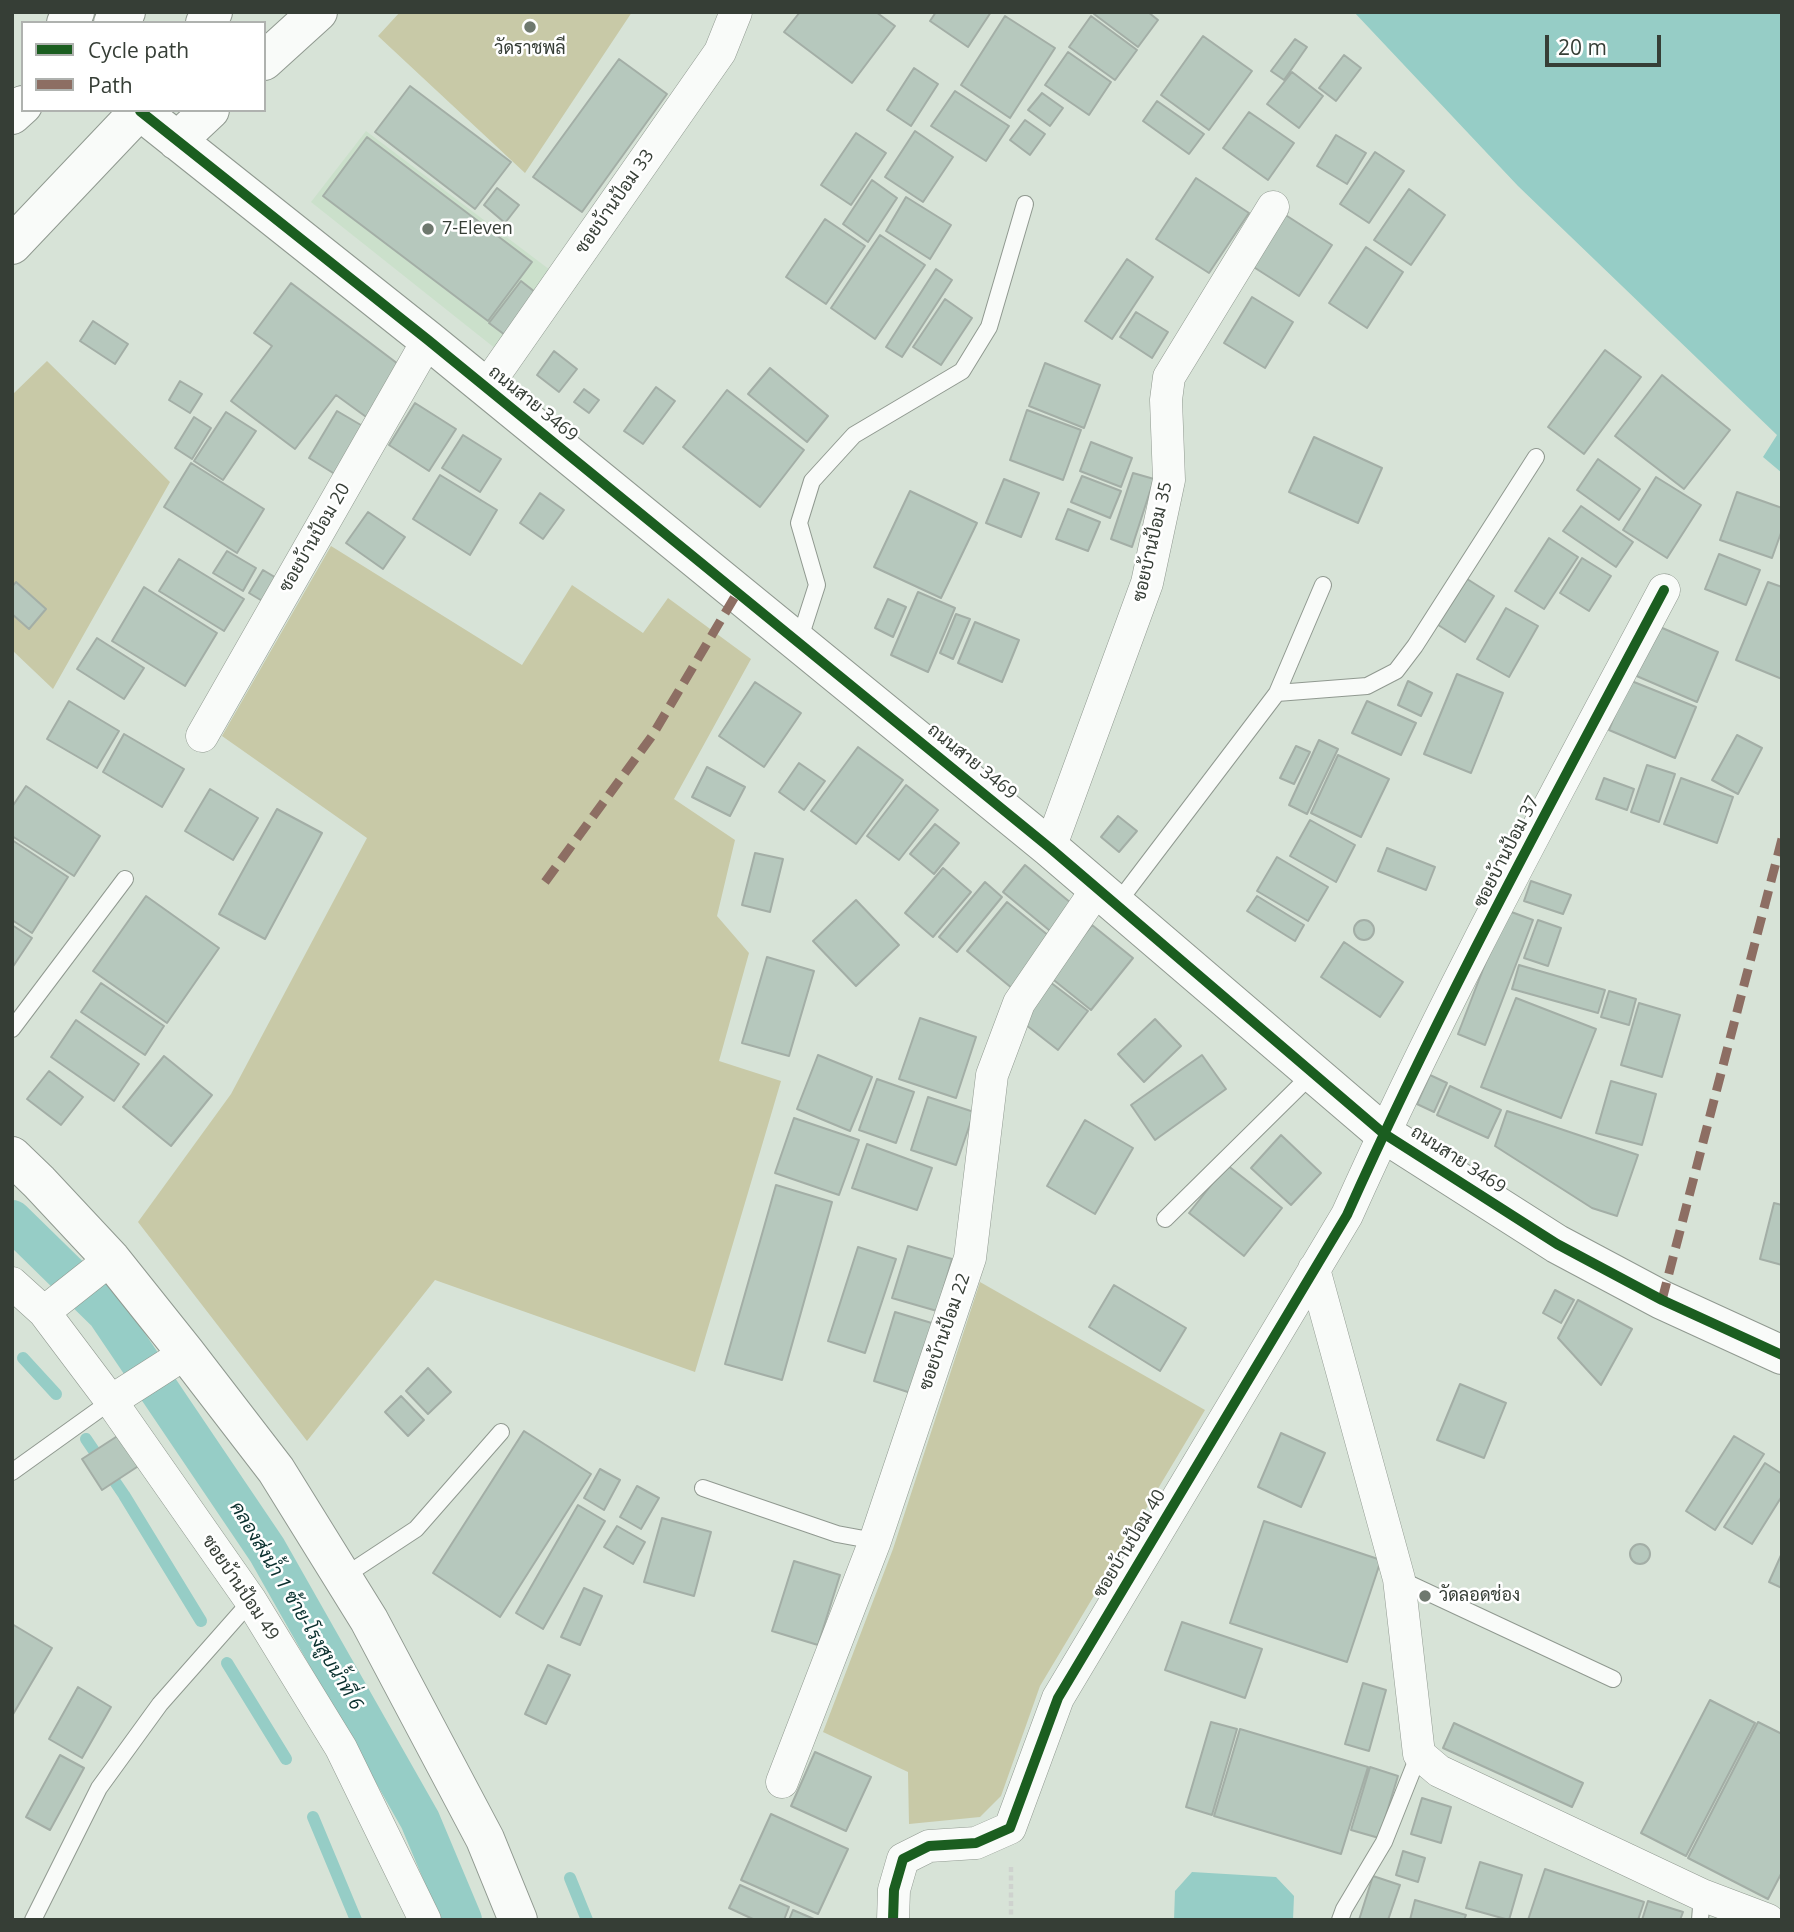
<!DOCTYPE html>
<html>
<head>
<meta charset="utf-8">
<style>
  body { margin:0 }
  #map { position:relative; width:1794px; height:1932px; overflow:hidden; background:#d7e3d7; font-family:"Open Sans",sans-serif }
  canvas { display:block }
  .frame { position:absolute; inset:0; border:14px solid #363e36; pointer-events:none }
  .legend { position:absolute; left:21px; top:21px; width:245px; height:91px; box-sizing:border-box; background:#fff; border:2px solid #afb2af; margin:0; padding:9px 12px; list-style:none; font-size:21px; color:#363e36 }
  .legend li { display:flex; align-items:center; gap:14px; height:35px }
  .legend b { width:35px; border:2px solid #afb2af }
  .scale { position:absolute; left:1545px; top:35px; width:116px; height:32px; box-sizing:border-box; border:4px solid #363e36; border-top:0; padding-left:9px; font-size:21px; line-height:24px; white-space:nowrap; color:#363e36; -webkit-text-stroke:5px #fff; paint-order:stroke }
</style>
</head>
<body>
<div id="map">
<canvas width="1794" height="1932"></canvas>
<div class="frame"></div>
<ul class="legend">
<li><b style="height:9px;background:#1b5e20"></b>Cycle path</li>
<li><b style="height:9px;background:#8d6e63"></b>Path</li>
</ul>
<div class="scale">20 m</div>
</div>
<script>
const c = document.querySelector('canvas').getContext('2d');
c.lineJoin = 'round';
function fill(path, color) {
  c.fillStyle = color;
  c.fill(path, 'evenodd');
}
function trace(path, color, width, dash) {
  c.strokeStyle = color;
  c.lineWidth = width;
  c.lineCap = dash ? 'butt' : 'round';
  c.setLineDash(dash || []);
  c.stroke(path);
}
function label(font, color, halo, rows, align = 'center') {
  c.font = font + ' "Open Sans",Sarabun,sans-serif';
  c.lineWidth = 5;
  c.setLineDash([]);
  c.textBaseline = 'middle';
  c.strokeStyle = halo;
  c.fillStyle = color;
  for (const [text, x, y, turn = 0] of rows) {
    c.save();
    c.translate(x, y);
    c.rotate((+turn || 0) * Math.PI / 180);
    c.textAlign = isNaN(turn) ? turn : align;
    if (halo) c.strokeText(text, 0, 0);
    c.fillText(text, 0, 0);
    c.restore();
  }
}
fill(new Path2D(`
  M366,131L558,276L501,353L311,202Z`), '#cbe0cb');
fill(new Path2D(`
  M400,12H632L525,173L378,36Z
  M47,361L170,482L53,689L12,650V395Z
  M331,546L522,665L572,585L643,633L668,598L751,659L674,799L735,840L717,916L749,953L719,1061L781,1081L695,1372L435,1280L307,1441L138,1222L231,1094L367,838L222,736Z
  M980,1282L1205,1410L1040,1686L1001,1796L980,1817L909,1824L908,1772L823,1732L893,1549Z`), '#c8c9a7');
fill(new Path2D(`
  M1354,12H1782V473L1763,457L1777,435L1518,186Z
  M1192,1872L1276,1877L1294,1896L1293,1920H1174L1175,1891Z`), '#96cdc6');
trace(new Path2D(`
  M23,1358L56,1394
  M86,1439L124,1495L201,1621
  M227,1663L286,1759
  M313,1817L356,1920
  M570,1878L587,1920`), '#96cdc6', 12);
trace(new Path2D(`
  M12,1220L107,1313L267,1550L420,1820L462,1920`), '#96cdc6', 40);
const building = new Path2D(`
  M800,12H876L895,26L852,83L784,32Z
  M936,12H991L968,47L930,21Z
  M1095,12H1148L1158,20L1138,47L1094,14Z
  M1005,16L1055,48L1010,118L961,85Z
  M1091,16L1137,50L1115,80L1069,47Z
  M1203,36L1252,71L1209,130L1161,95Z
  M1295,39L1307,47L1284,80L1271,71Z
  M1068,52L1111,82L1089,115L1045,85Z
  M1344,55L1361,68L1336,101L1319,88Z
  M619,59L667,94L582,212L533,177Z
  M914,68L938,84L911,126L887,110Z
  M1292,72L1323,96L1299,128L1267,104Z
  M410,86L511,162L475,209L375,132Z
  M955,91L1009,126L986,161L931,126Z
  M1042,93L1063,108L1050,126L1028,110Z
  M1157,101L1204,134L1189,154L1143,121Z
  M1249,112L1294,143L1268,180L1223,148Z
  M1025,120L1045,134L1030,155L1010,140Z
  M915,131L953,157L923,202L885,177Z
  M856,133L886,153L851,205L821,185Z
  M1336,135L1366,153L1347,184L1317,166Z
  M367,137L532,262L488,321L323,196Z
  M1375,152L1404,171L1369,223L1340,204Z
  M1196,178L1249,213L1209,273L1156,239Z
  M872,180L897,198L868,242L843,224Z
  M497,188L519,205L505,223L484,205Z
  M1409,189L1445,215L1411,265L1374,240Z
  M906,197L951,225L930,259L886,231Z
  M1284,214L1332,245L1299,296L1252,266Z
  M825,219L865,246L826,304L786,277Z
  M880,235L925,265L875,339L831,308Z
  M1366,247L1403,272L1367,328L1329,303Z
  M1127,259L1153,277L1112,339L1085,321Z
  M936,269L952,280L902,357L886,347Z
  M521,281L540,296L509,338L489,323Z
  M291,283L406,370L369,419L336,395L295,449L231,401L272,346L254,333Z
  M1252,297L1293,322L1265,368L1224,343Z
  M945,299L972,318L941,365L913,347Z
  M1136,312L1168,332L1152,358L1120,337Z
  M93,321L128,344L115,364L80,341Z
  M1605,350L1641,377L1584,454L1548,427Z
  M554,351L577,369L559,392L537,375Z
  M1045,363L1100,385L1084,428L1029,406Z
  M770,368L828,416L807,442L748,394Z
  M1662,375L1730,430L1684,489L1615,436Z
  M180,381L202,394L190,413L169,400Z
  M656,387L675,401L643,444L624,431Z
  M584,389L599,400L589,413L574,402Z
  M727,390L804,450L760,507L683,447Z
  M415,403L456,429L429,471L389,445Z
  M1027,410L1081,430L1063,480L1010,460Z
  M337,411L366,428L338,476L309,458Z
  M226,412L256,431L223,480L194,461Z
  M194,417L211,428L192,459L175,448Z
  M463,435L501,459L480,492L442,468Z
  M1314,437L1382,468L1358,523L1289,492Z
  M1091,442L1132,458L1121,487L1080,471Z
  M1598,459L1640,489L1619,520L1577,490Z
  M191,463L264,509L237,553L164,507Z
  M1133,473L1154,479L1132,547L1111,539Z
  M440,475L497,510L470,555L413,519Z
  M1082,476L1121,491L1110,518L1071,502Z
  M1656,477L1701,505L1667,558L1623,530Z
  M1004,479L1039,493L1021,537L986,523Z
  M910,491L977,523L941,598L874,567Z
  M1737,492L1782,508V530L1772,558L1720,540Z
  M540,493L564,510L543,539L520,523Z
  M1581,506L1633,542L1616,567L1563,531Z
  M1068,509L1100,522L1088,551L1056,539Z
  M368,512L405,537L383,569L346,543Z
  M1549,538L1578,557L1544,609L1515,591Z
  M227,551L256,568L243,591L213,573Z
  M1719,554L1760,570L1746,605L1705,589Z
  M1582,558L1611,576L1589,611L1560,593Z
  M179,559L244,599L224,631L159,591Z
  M263,570L283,582L269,605L249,593Z
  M1464,577L1494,596L1465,642L1435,623Z
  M16,582L46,609L29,629L12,614V587Z
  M1768,582L1782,587V679L1736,660Z
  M144,587L217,633L185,686L112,641Z
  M918,592L955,608L928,672L891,655Z
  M888,599L906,607L893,637L875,628Z
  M1506,608L1538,626L1509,677L1477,659Z
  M956,614L970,619L953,659L940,653Z
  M975,622L1019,640L1002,682L958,663Z
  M1653,624L1718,652L1697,702L1632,674Z
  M97,638L144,668L124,699L77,669Z
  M1457,674L1503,693L1471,773L1424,754Z
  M1629,680L1696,707L1675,758L1609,730Z
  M1408,681L1432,693L1421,716L1398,705Z
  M755,682L801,713L764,767L719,736Z
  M69,701L119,731L97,768L47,739Z
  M1367,701L1416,723L1401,755L1352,733Z
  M124,734L184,769L162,807L103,772Z
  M1737,735L1762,748L1738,794L1712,780Z
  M1319,740L1338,749L1307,814L1289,805Z
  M1296,746L1310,752L1294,784L1280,778Z
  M858,747L903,780L856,844L811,811Z
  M1338,755L1389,779L1361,837L1311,813Z
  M799,763L825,781L804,810L779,792Z
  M1647,765L1675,774L1659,822L1631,812Z
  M707,767L745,787L730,816L692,797Z
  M1604,778L1634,789L1627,810L1596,799Z
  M1681,778L1733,797L1717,843L1664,824Z
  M906,785L938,810L899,860L867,836Z
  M26,786L100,836L74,876L12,836V807Z
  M210,789L258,818L233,860L185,831Z
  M277,809L322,833L265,939L219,914Z
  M1118,816L1137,831L1119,852L1101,837Z
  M1310,820L1355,845L1336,882L1290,856Z
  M935,824L959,843L934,874L910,854Z
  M12,840L68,877L32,933L12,920Z
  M1387,848L1435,867L1426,890L1378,871Z
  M755,853L783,859L770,912L742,905Z
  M1277,857L1328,887L1308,921L1257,891Z
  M1025,865L1077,908L1055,935L1003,892Z
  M943,868L971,892L933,937L905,913Z
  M1531,881L1571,895L1563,914L1524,901Z
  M985,882L1002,897L957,952L939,937Z
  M146,896L219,948L167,1023L93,971Z
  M1257,896L1304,925L1295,941L1247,911Z
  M856,900L899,945L856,986L813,941Z
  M1007,902L1054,940L1013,989L967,951Z
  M1506,910L1533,920L1485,1045L1458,1034Z
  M1354 930a10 10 0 1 1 20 0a10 10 0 1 1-20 0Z
  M1538,920L1561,928L1548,966L1524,958Z
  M12,925L32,938L12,968Z
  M1092,925L1133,958L1091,1010L1050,977Z
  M1344,942L1403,982L1380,1017L1321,977Z
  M767,957L814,971L789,1056L742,1043Z
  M1519,965L1605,990L1598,1013L1512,989Z
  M1050,982L1088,1011L1058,1050L1021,1021Z
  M101,983L164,1026L145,1055L81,1012Z
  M1609,991L1636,999L1629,1025L1601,1017Z
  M1516,998L1596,1029L1561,1118L1481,1087Z
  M1639,1003L1680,1015L1662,1077L1621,1065Z
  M920,1018L976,1037L956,1098L899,1079Z
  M1155,1019L1181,1046L1144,1082L1118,1054Z
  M76,1020L139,1064L114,1101L51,1057Z
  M818,1055L872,1077L850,1131L797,1109Z
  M1202,1055L1226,1089L1155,1140L1131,1105Z
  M164,1056L212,1095L171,1146L123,1107Z
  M49,1071L83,1097L61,1125L27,1099Z
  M1430,1075L1447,1083L1434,1112L1417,1104Z
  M877,1079L914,1092L896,1143L859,1130Z
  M1611,1081L1656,1094L1642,1145L1596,1133Z
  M1450,1086L1501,1110L1488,1138L1437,1115Z
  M928,1097L974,1112L956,1165L911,1150Z
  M1507,1111L1638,1155L1617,1216L1592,1208L1495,1146Z
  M794,1118L859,1140L839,1195L775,1173Z
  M1085,1120L1133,1148L1095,1214L1047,1186Z
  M1281,1135L1321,1173L1291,1205L1251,1168Z
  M867,1144L932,1168L917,1210L852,1188Z
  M1227,1165L1282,1208L1244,1256L1189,1213Z
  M776,1185L832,1202L782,1380L725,1364Z
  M1774,1203L1782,1205V1265L1760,1259Z
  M908,1246L952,1259L937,1311L892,1298Z
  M858,1247L896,1259L865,1353L828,1341Z
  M1114,1285L1186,1328L1160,1371L1089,1327Z
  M1555,1290L1574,1300L1561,1323L1543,1313Z
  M1578,1300L1632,1329L1601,1385L1558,1338Z
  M895,1312L935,1324L914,1394L874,1381Z
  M428,1368L451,1392L428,1414L406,1391Z
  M1460,1384L1506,1403L1484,1458L1437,1440Z
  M401,1396L424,1420L408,1436L385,1412Z
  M524,1431L591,1474L500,1617L433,1573Z
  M1281,1433L1325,1453L1301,1507L1258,1487Z
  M119,1435L140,1465L102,1490L82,1459Z
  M1734,1436L1764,1454L1715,1530L1686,1511Z
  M1765,1463L1782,1474V1496L1752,1544L1724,1527Z
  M600,1469L620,1480L604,1510L584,1498Z
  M637,1486L659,1498L641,1529L620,1517Z
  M578,1505L605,1521L543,1629L516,1613Z
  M662,1518L711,1532L694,1596L644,1582Z
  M1264,1521L1381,1560L1347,1662L1230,1623Z
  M617,1526L645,1542L633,1564L604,1547Z
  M1630 1554a10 10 0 1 1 20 0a10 10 0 1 1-20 0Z
  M1782,1553V1588L1769,1582Z
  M794,1561L840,1575L818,1645L772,1631Z
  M584,1588L602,1596L580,1645L561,1637Z
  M1182,1622L1262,1649L1245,1698L1165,1670Z
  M12,1624L52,1648L12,1716Z
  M548,1665L570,1675L546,1724L525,1714Z
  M1363,1683L1386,1690L1369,1751L1345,1744Z
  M78,1687L111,1707L82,1758L49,1739Z
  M1710,1700L1755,1723L1686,1856L1641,1833Z
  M1211,1722L1237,1729L1212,1815L1186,1807Z
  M1758,1722L1782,1734V1872L1768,1899L1688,1858Z
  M1454,1723L1583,1783L1572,1807L1443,1748Z
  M1240,1729L1368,1767L1341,1854L1214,1816Z
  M815,1752L871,1777L846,1831L791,1806Z
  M60,1755L84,1768L50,1830L26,1817Z
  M1370,1767L1398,1776L1379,1838L1351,1830Z
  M1422,1798L1451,1807L1441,1843L1411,1834Z
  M771,1814L848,1849L818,1914L741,1880Z
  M1403,1851L1425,1858L1418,1882L1396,1875Z
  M1480,1862L1522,1875L1509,1920L1466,1908Z
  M1545,1869L1644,1902L1638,1920H1528Z
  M1373,1876L1400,1885L1388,1920H1359Z
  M740,1885L789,1907L784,1920H755L729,1908Z
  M1415,1900L1466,1915L1464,1920H1410Z
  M1648,1901L1683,1912L1680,1920H1642Z
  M793,1910L814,1919V1920H789Z`);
fill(building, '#b6c8bd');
trace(building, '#a3aea6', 2);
const lane = new Path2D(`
  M799,641L817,585L799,523L812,481L854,435L962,371L989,327L1025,204
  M1277,693L1367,686L1396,671L1415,646L1536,457
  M1116,905L1277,693L1323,585
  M12,1029L125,879
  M1165,1219L1313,1073
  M12,1472L111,1401
  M703,1488L837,1534L875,1541
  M343,1577L416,1529L501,1432
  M1399,1579L1613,1679
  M33,1920L99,1788L160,1704L251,1601
  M1340,1920L1344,1909L1384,1842L1419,1754
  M1700,1920L1702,1895`);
const street = new Path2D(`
  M486,387L720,52L736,12
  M202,736L428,340
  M1050,848L1147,583L1169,480L1166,400L1169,377L1273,207
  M1314,1269L1399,1579L1419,1754L1439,1771L1702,1895L1768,1920
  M12,1283L44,1312L111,1401L251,1601L341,1748L425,1920
  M44,1312L111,1259
  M111,1401L186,1353
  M782,1782L875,1541L970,1258L992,1075L1019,1003L1097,889
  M893,1920L894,1890L903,1859L929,1846L976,1843L1010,1828L1058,1698L1347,1215C1442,1002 1555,796 1664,590`);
const secondary = new Path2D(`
  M66,23L75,12
  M264,61L318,12
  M140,111L428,340L1050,848L1383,1133L1557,1244L1662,1300L1782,1355
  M177,141L210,110
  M12,1156L39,1182L111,1259L186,1353L276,1470L369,1620L485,1839L518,1920`);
const primary = new Path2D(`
  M113,23L126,12
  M205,23L213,12
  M12,115L23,105
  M12,245L140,110`);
trace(lane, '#909990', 18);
trace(street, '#909990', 33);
trace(secondary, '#909990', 40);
trace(primary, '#909990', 40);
trace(new Path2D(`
  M1011,1867V1920`), '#ced2ce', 4.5, [5, 3.5]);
trace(lane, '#f9fbf9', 16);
trace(street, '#f9fbf9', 32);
trace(secondary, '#f9fbf9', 38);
trace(primary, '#f9fbf9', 38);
trace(new Path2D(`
  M545,882L652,736L737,593
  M1662,1300L1782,839`), '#8d6e63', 9, [18, 9]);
trace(new Path2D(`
  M140,111L428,340L1050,848L1383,1133L1557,1244L1662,1300L1782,1355
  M893,1920L894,1890L903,1859L929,1846L976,1843L1010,1828L1058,1698L1347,1215C1442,1002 1555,796 1664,590`), '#1b5e20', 10);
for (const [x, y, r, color] of [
  [530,27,7,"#6e786e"],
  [428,229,7,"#6e786e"],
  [1425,1596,7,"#6e786e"]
]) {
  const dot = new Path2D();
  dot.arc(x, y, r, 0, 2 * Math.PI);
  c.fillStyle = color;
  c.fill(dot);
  trace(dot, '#fff', 2.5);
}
label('18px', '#363e36', '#fff', [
  ["วัดราชพลี",530,49,"center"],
  ["7-Eleven",442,229],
  ["วัดลอดช่อง",1439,1596]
], 'left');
label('18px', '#363e36', '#fff', [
  ["ซอยบ้านป้อม 33",615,202,-55],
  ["ถนนสาย 3469",533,404,39],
  ["ซอยบ้านป้อม 20",315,538,-60],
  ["ซอยบ้านป้อม 35",1153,542,-77],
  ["ถนนสาย 3469",972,762,39],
  ["ซอยบ้านป้อม 37",1507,852,-63],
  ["ถนนสาย 3469",1458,1160,33],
  ["ซอยบ้านป้อม 22",945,1332,-71],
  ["ซอยบ้านป้อม 40",1130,1544,-59],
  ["ซอยบ้านป้อม 49",240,1588,56]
]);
label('italic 19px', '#0a302e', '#fff', [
  ["คลองส่งน้ำ 1 ซ้าย-โรงสูบน้ำที่ 6",296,1606,59]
]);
</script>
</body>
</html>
